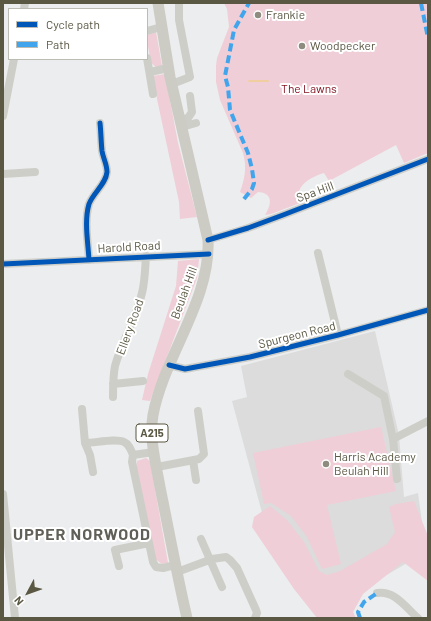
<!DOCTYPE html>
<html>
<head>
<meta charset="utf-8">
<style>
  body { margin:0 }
  #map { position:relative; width:431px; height:621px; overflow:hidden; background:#ecedee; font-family:Barlow,sans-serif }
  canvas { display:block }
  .frame { position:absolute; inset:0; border:4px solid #5a5743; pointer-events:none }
  .legend { position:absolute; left:8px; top:8px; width:140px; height:52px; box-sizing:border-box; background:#fff; border:1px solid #bdbcb4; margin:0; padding:5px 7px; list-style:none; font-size:12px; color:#5a5743 }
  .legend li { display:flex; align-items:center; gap:8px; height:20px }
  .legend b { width:20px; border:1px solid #bdbcb4 }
  .north { position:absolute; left:8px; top:573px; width:40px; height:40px; -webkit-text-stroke:3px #fff; paint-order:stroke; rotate:229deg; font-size:11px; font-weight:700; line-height:16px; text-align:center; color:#5a5743 }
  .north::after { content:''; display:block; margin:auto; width:14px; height:18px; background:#5a5743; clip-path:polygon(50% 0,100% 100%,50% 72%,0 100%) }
</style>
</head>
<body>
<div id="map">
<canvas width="431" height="621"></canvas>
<div class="frame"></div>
<ul class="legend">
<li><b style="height:5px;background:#0057b8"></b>Cycle path</li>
<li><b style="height:5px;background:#40a5ec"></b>Path</li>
</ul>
<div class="north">N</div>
</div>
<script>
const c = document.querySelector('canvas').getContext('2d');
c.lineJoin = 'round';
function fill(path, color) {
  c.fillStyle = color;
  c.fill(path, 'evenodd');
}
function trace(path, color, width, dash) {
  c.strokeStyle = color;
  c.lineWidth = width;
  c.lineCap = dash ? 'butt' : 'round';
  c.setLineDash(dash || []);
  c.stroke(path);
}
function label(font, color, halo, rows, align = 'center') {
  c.font = font + ' Barlow,sans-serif';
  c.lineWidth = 4;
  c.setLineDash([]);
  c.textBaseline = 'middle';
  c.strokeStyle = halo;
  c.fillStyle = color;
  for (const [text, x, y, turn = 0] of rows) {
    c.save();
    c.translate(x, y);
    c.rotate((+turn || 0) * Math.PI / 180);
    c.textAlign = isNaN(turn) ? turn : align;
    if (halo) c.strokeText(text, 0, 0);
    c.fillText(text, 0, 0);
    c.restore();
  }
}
fill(new Path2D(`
  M375,331L399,435L404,497L418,493L426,552L318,615L268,535L232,401L247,397L241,366Z`), '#dcdcdc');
fill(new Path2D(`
  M224,3H428V153L404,163L396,145L329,181L324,173C310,177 293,187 300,203L271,214L265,215C272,204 273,193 258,192L251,198L240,192C245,178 247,167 243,153L220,100L216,82V66L217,58L229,27L227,9Z
  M156,32L162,66L156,67L151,63L147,41V35Z
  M165,74L178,143L197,217L180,219L179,202L157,99L153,76Z
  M199,259L197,278L150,401L142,400L148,374L176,286L178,261Z
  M381,427L396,491L327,505L341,564L322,569L307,537L291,516L271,503L264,504L253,453Z
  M146,458L150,461L168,563L162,564L155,559L136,465L137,461Z
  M414,501L428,536V581L403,562L363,594L353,612L356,618H317L294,589L252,527L254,517L270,506L287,520L304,542L319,571L327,575L340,571L387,544L395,532L389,507L396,504Z`), '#efced7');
trace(new Path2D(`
  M249,81H268`), '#f0cea0', 2);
trace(new Path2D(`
  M24,9L25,3
  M147,31L161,27
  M147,58L153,94
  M150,72L168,68
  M172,84L190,77L179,20V3
  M3,116L14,59
  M180,120L188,118L192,112L190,96
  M182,127L196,123
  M3,174L35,172
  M208,240L248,228L283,215L428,159
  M318,253L338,335
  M89,260C88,242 84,221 89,204C93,193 106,184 107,172C107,164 103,158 102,151C101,142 101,132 100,123
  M3,264L209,254
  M169,365L185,369L250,357L338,335L428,310
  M348,374L384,396L393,439L397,479
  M113,384L143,381
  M113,397C113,387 113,376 115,366C122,341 136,319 142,293C145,281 145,269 146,256
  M82,409L85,443L90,455L93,472
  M393,439L428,421
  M85,443C95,443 116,438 124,442C129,444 131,450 133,455L154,452
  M133,455L132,462L153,562L156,567L163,568L175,565
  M193,460L196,480
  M157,467L199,459L204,454L198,411
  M3,494L15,618
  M201,539L222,587
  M119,566L115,550L149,543
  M177,572L212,559L226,557L230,560L237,568L256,610L257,613L255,618
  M377,593C395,590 406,608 418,618`), '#cecec9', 8);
trace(new Path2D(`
  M158,3L170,77L208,240C211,300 164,356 153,415C149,439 156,464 160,487C169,531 177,575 187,618`), '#cccbc4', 11);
trace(new Path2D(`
  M421,3L428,38
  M244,199L252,189L254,183L252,169L248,153L230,110L228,87L225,76L234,30L249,3
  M360,618L358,612L364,602L377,593`), '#40a5ec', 4, [8, 4]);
trace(new Path2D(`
  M208,240L248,228L283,215L428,159
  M89,260C88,242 84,221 89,204C93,193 106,184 107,172C107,164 103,158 102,151C101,142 101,132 100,123
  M3,264L209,254
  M169,365L185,369L250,357L338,335L428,310`), '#0057b8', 5);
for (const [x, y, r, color] of [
  [258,15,4,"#8d8c7f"],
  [302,46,4,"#8d8c7f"],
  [326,464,4,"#8d8c7f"]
]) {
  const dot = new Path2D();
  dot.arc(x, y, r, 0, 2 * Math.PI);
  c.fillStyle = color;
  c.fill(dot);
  trace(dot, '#fff', 1.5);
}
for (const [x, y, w] of [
  [152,433,32]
]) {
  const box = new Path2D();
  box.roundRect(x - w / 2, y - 9, w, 18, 3);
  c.fillStyle = '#fff';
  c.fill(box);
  trace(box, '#5a5743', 1);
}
label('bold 11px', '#5a5743', null, [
  ["A215",152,433]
]);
label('12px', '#5a5743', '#fff', [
  ["Frankie",266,15],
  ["Woodpecker",310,46],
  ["Harris Academy",334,457],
  ["Beulah Hill",334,471]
], 'left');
label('12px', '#800f1e', '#fff', [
  ["The Lawns",309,89]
]);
label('12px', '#5a5743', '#fff', [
  ["Spa Hill",315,192,-20],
  ["Harold Road",129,247,-3],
  ["Beulah Hill",184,293,-70],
  ["Ellery Road",130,327,-70],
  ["Spurgeon Road",297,335,-14]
]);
c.letterSpacing = '1px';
label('bold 16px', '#616058', '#fff', [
  ["UPPER NORWOOD",82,535]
]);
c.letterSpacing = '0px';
</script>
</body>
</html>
